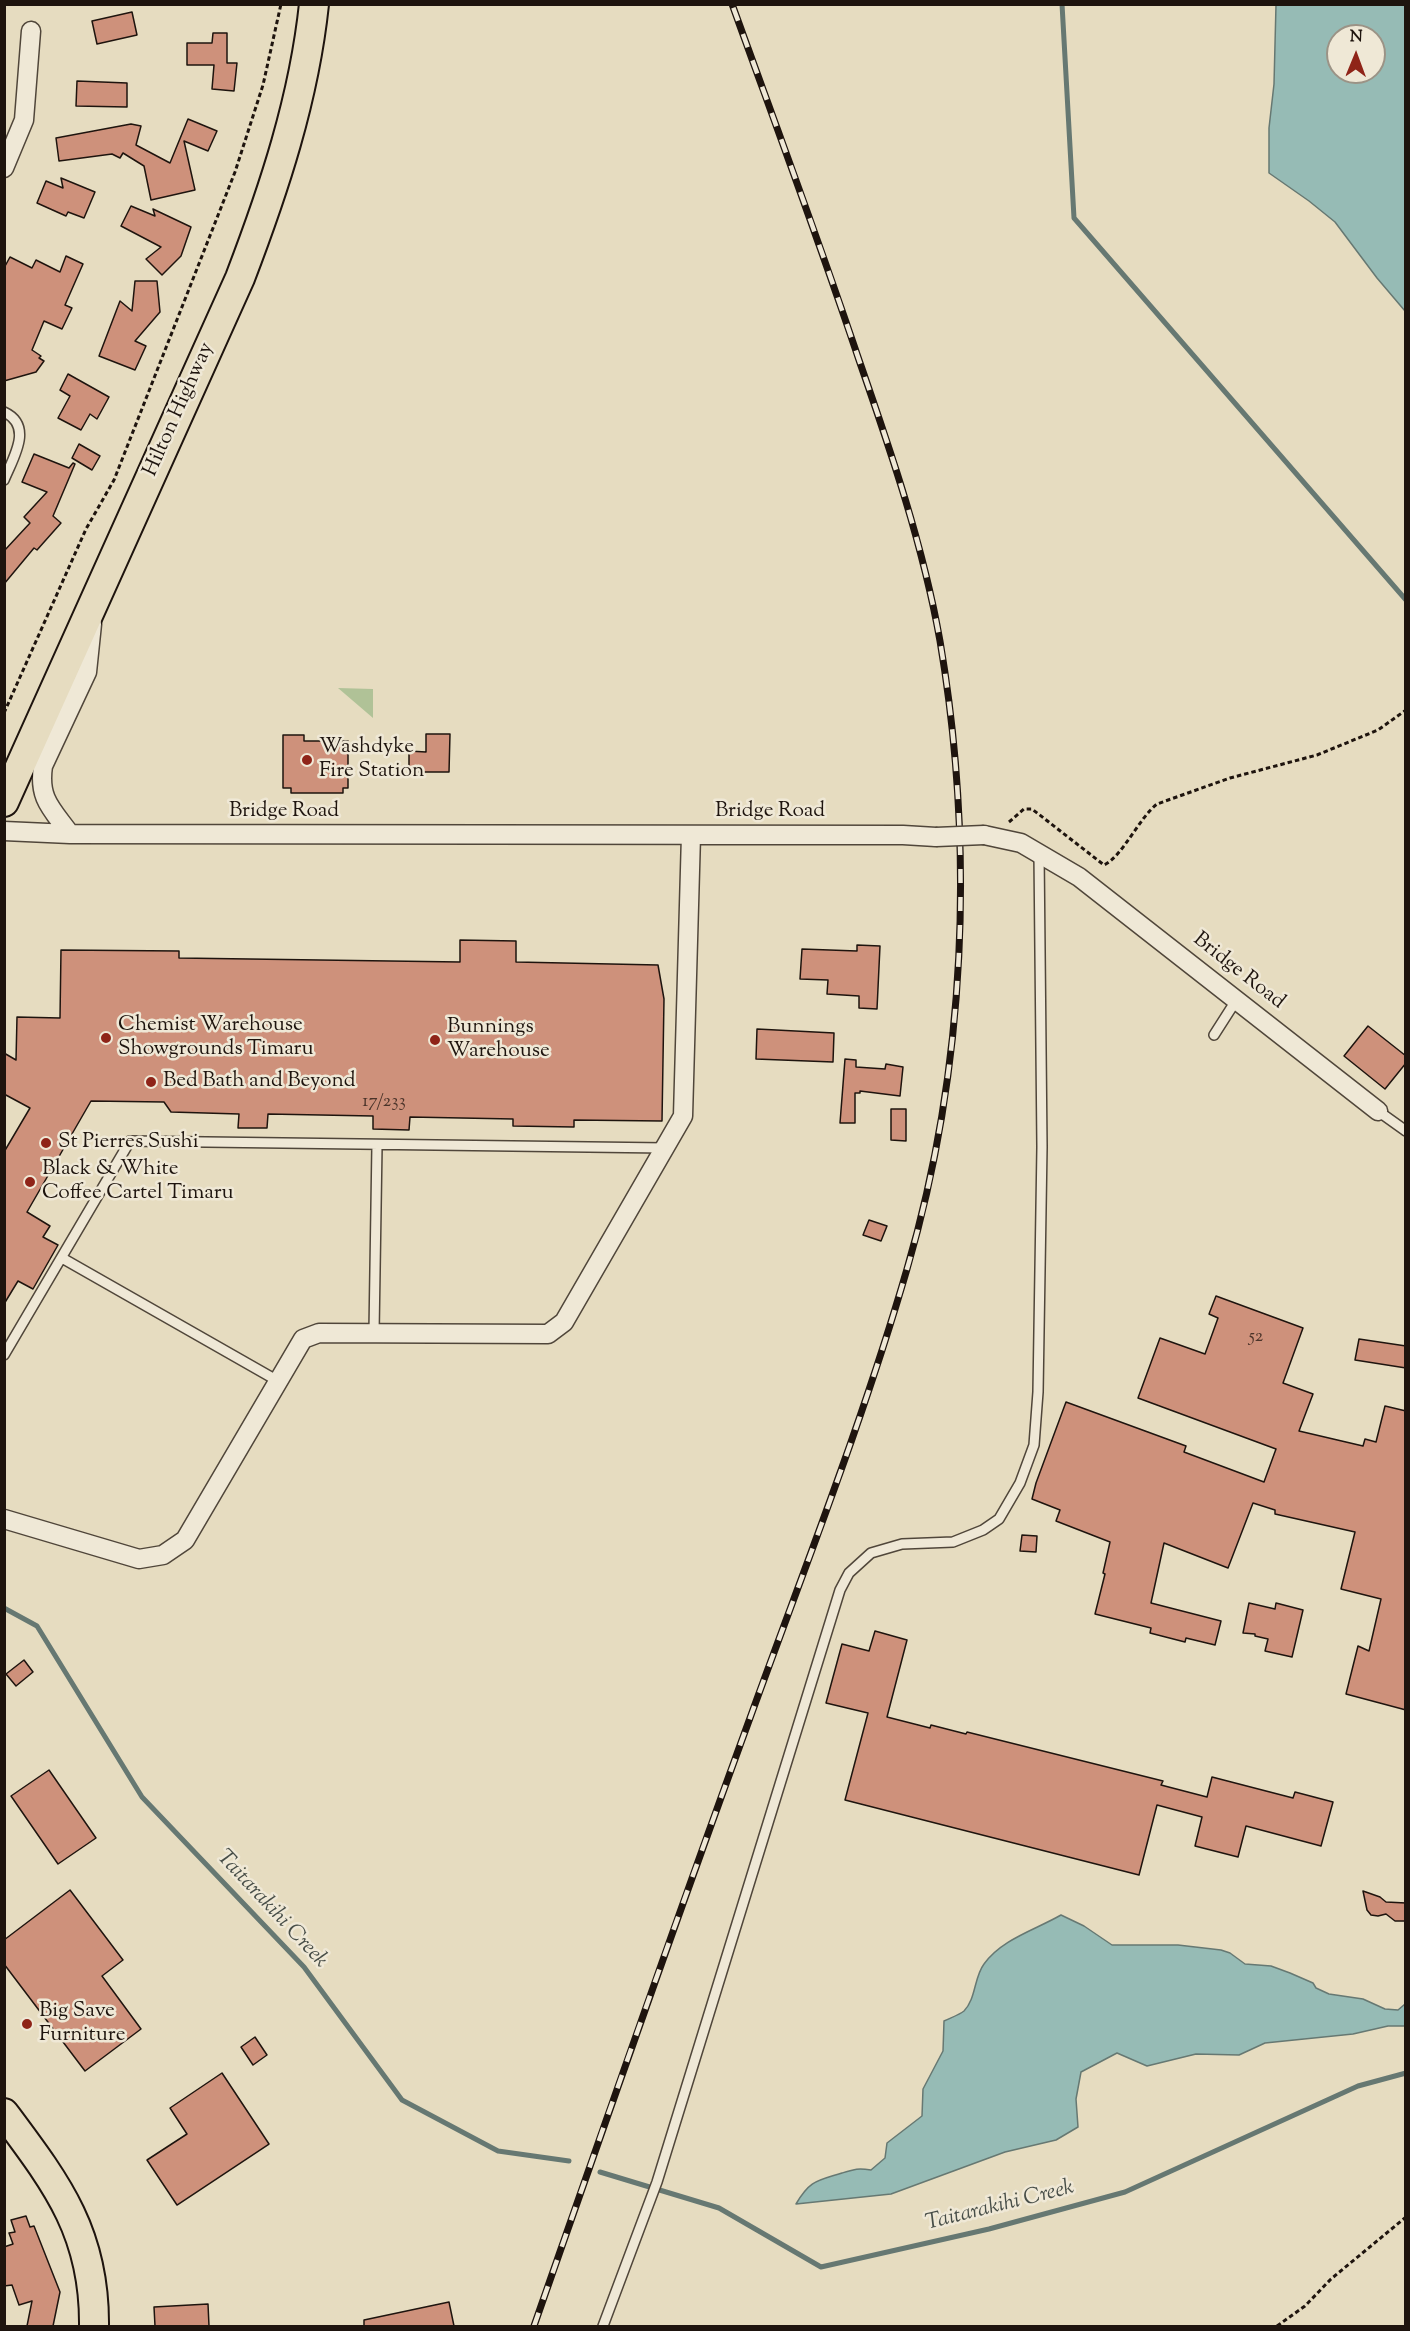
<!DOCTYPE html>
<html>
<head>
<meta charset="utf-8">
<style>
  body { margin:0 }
  #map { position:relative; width:1410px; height:2331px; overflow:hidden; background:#e6dcc0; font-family:"Sorts Mill Goudy",serif }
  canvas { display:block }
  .frame { position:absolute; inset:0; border:6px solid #1e140e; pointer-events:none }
  .north { position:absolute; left:1326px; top:24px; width:60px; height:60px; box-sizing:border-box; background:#efe8d6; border:2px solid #9b9386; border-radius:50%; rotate:1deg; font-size:16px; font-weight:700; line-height:24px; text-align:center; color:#1e140e }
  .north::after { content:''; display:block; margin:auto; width:21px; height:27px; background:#8f2418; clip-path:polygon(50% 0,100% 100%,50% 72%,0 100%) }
</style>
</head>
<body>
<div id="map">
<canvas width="1410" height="2331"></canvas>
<div class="frame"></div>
<div class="north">N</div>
</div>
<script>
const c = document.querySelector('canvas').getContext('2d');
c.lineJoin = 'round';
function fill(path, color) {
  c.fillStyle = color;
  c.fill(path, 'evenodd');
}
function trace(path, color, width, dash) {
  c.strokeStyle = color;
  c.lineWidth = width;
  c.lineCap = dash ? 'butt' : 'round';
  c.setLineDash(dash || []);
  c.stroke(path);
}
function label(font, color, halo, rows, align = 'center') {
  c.font = font + ' "Sorts Mill Goudy",serif';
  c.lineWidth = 5;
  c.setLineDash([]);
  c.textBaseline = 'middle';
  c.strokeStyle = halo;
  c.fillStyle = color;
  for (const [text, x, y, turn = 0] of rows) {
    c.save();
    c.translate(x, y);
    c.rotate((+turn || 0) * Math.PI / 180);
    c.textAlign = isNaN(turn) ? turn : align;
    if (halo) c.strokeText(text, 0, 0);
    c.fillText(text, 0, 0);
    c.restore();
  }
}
fill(new Path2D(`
  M338,688L373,689V718Z`), '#b0c297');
const water = new Path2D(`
  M1276,5H1405V311L1377,278L1335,222L1309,201L1269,173V128L1274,84ZM1338,36H1374V72H1338Z
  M1061,1915L1084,1926L1112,1945H1178L1221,1950L1230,1953L1245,1964L1271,1966L1290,1973L1313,1983L1316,1988L1329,1994L1363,1999L1385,2009L1398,2010L1405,2004V2026H1388L1353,2034L1265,2043L1239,2055L1196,2054L1147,2066L1117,2053L1081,2072L1076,2099L1078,2127L1056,2140L1005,2152L891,2194L796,2204C810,2180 817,2181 842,2173C855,2169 858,2168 871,2170L885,2158L887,2143L922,2116L923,2089L943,2051L944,2021C950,2018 959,2015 964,2011C976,1999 974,1977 984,1964C1002,1939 1035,1930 1061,1915Z`);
fill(water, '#96bbb5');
trace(water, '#667872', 1.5);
trace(new Path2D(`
  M1062,4L1074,218L1406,600
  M4,1608L37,1626L142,1797L304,1967L402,2100L498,2151L569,2161
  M600,2172L719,2208L821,2267L989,2229L1125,2192L1358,2086L1406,2073`), '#667872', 5);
const building = new Path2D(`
  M132,12L137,35L97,44L92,21Z
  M213,33H227V63H237L234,91L212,89L214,65H187V43H212Z
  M77,81L127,83V107L76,106Z
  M188,119L217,131L208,151L184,141L195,190L151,200L144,166L123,153L120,158L112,154L59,161L56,138L131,124L141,126L136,145L170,163Z
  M61,178L95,192L84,218L68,212L66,216L37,203L46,181L63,188Z
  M131,206L155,216L153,209L191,227L181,256L162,275L146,259L161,247L121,226Z
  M66,256L83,264L65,305L72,308L62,329L44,321L32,350L41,356L39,358L44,361L36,372L4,381V268L10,257L32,268L36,260L60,272Z
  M135,281H157L160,312L135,341L146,346L135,370L99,356L120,301L132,311Z
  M68,374L109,397L97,419L90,414L81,430L58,418L70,396L60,390Z
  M79,444L100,456L92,470L72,458Z
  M34,454L69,468L73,463L75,464L53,516L61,523L37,550L34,548L4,584V551L30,523L24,517L47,492L22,482Z
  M426,734H450L449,772H409V751L426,752Z
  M283,735H304V741H348V788H343V793H291V788H283Z
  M460,940L516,941V962L658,965L664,999L662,1121L574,1120V1127L513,1126V1119L410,1117L409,1130L373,1129V1116L268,1114L267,1128H238L239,1114L171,1112L164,1102L91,1101L27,1212L50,1226L43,1237L58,1245L33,1289L18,1281L4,1304V1152L30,1108L4,1094V1053L16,1060L17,1017L60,1018L61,950L179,951V958L460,962Z
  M857,945L880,946L877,1009L859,1008V996L827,994L828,980L800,979L802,949L857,951Z
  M1368,1026L1406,1056V1063L1385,1089L1344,1056Z
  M757,1029L834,1033L833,1062L756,1059Z
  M845,1059L856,1060V1067L885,1069L886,1064L903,1067L900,1096L860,1091V1093H855V1123H840Z
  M891,1109H906V1141L891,1140Z
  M869,1220L887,1226L881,1241L863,1235Z
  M1216,1296L1303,1328L1283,1383L1313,1394L1299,1431L1363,1446L1365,1439L1376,1442L1385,1406L1406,1411V1710L1346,1694L1358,1646L1369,1651L1381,1599L1341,1589L1355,1532L1275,1514V1510L1253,1503L1228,1568L1164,1543L1151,1603L1221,1621L1215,1645L1186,1638L1185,1642L1150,1633L1151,1628L1095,1614L1105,1574L1103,1573L1110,1542L1056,1521L1060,1510L1032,1499L1036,1483L1066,1402L1186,1446L1184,1452L1264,1482L1276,1449L1138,1398L1160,1338L1205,1354L1218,1318L1209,1314Z
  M1359,1339L1406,1346V1368L1355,1360Z
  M1022,1535L1037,1536L1036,1552L1020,1551Z
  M1249,1603L1275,1609L1276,1603L1303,1610L1292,1657L1265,1651L1268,1639L1255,1636V1634L1243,1633Z
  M875,1631L907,1640L887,1717L930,1728L931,1725L966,1734L967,1732L1163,1781L1161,1785L1207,1797L1212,1777L1293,1798L1295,1792L1333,1802L1321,1846L1246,1826L1238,1857L1195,1846L1202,1817L1157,1805L1139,1875L845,1800L868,1713L826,1703L842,1644L869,1651Z
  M24,1660L33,1672L16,1686L6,1674Z
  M49,1770L96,1838L58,1864L11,1796Z
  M70,1890L123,1960L102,1976L141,2029L85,2071L4,1964V1940Z
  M1363,1891L1380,1897L1386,1902L1406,1903V1921H1395L1386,1914L1378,1916L1371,1915L1367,1910Z
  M255,2037L267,2055L253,2065L241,2047Z
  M222,2073L269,2144L177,2205L147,2160L187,2134L170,2108Z
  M26,2216L30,2227L34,2226L60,2292L53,2326H27L32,2301L19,2305L12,2285L4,2286V2247L13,2244L9,2233L15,2232L11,2220Z
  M449,2302L454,2326H364V2320Z
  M208,2304L209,2326H155L154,2307Z`);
fill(building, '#ce917b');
trace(building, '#1e140e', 1.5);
const service = new Path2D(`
  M4,412C34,426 13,458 4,480
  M1214,1035L1237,999
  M1378,1111L1406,1131
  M62,1258L278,1381
  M374,1332L377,1145
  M4,1355L130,1141L665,1148
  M603,2326L657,2182L840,1590L849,1573L871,1553L902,1544L953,1542L983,1530L999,1519L1020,1483L1034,1445L1038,1392L1042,1147L1039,853`);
const minor = new Path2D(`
  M4,168L24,120L31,31
  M4,831L70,834L903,835L936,837
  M70,834C52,809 38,799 43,766L87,672L92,624
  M984,835L1021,843L1079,877L1378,1111
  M4,1519L139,1559L163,1555L185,1540L303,1339L319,1333L548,1334L564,1322L683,1116L691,835`);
const trunk = new Path2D(`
  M4,802L240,278C274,189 304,99 314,4
  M4,2113C57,2184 95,2233 94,2326`);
trace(service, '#50463a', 12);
trace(minor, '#50463a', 21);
trace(trunk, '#1e140e', 32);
trace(new Path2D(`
  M4,713L86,529L114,480L235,172L263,85L281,4
  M1009,822L1024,809H1032L1104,865C1122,857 1139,818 1157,804L1230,778L1317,755L1378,730L1406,710
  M1277,2326L1305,2306L1331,2279L1406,2217`), '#1e140e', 3, [4.5, 3]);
trace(service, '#efe8d6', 9);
trace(minor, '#efe8d6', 18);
trace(trunk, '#e6dcc0', 28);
const rail = new Path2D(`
  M534,2326C605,2123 676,1920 750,1718C804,1569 863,1421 907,1269C966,1067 975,848 940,641C923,545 891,452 859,360C819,241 775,123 732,4`);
trace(rail, '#1e140e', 7);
trace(rail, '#efe8d6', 4.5, [14]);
const minorBridge = new Path2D(`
  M936,837L984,835`);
trace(minorBridge, '#50463a', 21, []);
trace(minorBridge, '#efe8d6', 18);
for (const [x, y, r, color] of [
  [307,760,6,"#8f2418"],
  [106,1038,6,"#8f2418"],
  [435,1040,6,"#8f2418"],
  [151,1082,6,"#8f2418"],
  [46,1143,6,"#8f2418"],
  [30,1182,6,"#8f2418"],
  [27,2024,6,"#8f2418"]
]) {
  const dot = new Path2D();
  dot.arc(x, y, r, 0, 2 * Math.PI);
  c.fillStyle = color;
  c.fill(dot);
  trace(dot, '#efe8d6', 2);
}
label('18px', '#4a3329', null, [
  ["17/233",384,1103],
  ["52",1256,1338]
]);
label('21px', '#1e140e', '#efe8d6', [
  ["Hilton Highway",180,410,-66],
  ["Bridge Road",284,812],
  ["Bridge Road",770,812],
  ["Bridge Road",1238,972,38]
]);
label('21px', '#1e140e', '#efe8d6', [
  ["Washdyke",319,748],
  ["Fire Station",319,772],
  ["Chemist Warehouse",118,1026],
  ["Showgrounds Timaru",118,1050],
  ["Bunnings",447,1028],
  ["Warehouse",447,1052],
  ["Bed Bath and Beyond",163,1082],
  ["St Pierres Sushi",58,1143],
  ["Black & White",42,1170],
  ["Coffee Cartel Timaru",42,1194],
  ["Big Save",39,2012],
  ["Furniture",39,2036]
], 'left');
label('italic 22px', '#484e48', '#efe8d6', [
  ["Taitarakihi Creek",271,1910,47],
  ["Taitarakihi Creek",1000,2207,-14]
]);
</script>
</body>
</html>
